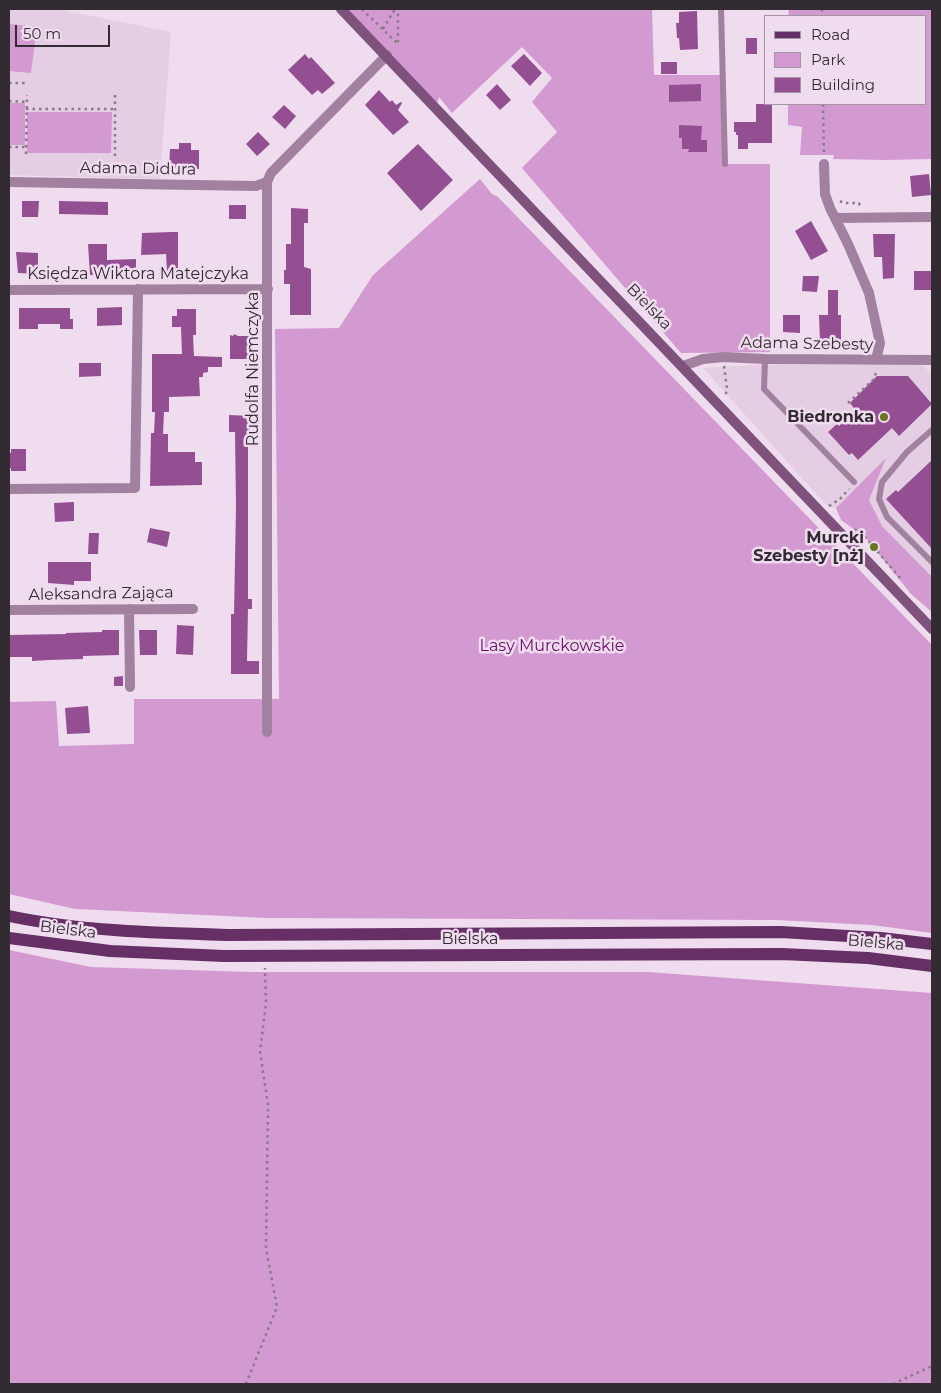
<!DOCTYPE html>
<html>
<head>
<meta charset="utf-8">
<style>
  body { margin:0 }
  #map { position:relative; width:941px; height:1393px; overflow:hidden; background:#efdcee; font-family:Montserrat,sans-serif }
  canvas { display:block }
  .frame { position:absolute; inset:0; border:10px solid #322b31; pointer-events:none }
  .legend { position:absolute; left:764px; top:15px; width:162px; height:90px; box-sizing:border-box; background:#efdcee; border:1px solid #a395a2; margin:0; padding:6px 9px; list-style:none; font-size:15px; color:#322b31 }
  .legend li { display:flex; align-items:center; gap:10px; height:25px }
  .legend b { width:25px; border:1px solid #a395a2 }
  .scale { position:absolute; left:15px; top:25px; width:95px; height:22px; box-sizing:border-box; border:2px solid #322b31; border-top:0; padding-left:6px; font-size:15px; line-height:18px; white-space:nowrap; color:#322b31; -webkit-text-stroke:4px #efdcee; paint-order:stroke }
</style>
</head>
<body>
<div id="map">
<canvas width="941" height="1393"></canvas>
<div class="frame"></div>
<ul class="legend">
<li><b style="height:6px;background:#662f66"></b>Road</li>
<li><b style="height:14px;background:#d399d1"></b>Park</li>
<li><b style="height:14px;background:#944f93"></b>Building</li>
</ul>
<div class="scale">50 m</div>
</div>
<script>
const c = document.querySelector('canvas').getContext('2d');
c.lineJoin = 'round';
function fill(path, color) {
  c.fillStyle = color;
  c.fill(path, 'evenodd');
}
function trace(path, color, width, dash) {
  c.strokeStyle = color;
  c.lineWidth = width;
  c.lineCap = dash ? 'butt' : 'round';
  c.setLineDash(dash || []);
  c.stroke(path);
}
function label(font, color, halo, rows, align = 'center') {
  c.font = font + ' Montserrat,sans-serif';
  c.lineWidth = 5;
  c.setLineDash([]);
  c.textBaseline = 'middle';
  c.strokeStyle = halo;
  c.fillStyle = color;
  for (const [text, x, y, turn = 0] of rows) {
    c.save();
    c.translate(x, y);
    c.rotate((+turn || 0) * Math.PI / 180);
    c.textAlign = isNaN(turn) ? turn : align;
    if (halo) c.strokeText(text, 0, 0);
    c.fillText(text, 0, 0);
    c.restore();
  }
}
fill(new Path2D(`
  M9,9H65L66,11L171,32L160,179L9,175Z
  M753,365H923L932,375V577L882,526L869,500L885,459L836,508L828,507L703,368Z`), '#e5cde3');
fill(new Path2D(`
  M341,9H652L654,75H722L725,164H770V352L681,353L522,168L557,132L532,102L552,78L522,47L452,113L439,97L436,107Z
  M789,9H932V159L885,160L833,159L834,155H800L802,127L788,125V104H925V16H788Z
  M9,24L37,27L31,73L9,71Z
  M9,103H25V145H9Z
  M27,112H112L111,153H27Z
  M480,179L492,194L498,197L932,645V933L872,925L777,920L267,918L75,909L9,894V702L56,701L59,746L134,744V699H279L275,329L339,328L373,275Z
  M886,458L869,500L882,526L932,577V612L911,594L865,537L841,520L836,508Z
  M9,950L91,967L250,972H648L932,993V1384H9Z`), '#d399d1');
fill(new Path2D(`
  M697,11L698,49L680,50L679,38H677L676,23H679V12Z
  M746,38H757V54H746Z
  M305,54L309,59L311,57L335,83L322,94L318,90L312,95L288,70Z
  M524,54L542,73L530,86L511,66Z
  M661,62H677V74H661Z
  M497,84L511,100L500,110L486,95Z
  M701,84V101L669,102V85Z
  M379,90L390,102L392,100L396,105L401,102L402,103L398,110L409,122L393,135L365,105Z
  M756,104H772V143H748V149H738V135H736V132H734V122H756Z
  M284,105L296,116L285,129L272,117Z
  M679,125L702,126L701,140H707V152H688L689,149H682V138H679Z
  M258,132L270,144L257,156L246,144Z
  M179,143H191V150H199V169L169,168L170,149H179Z
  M418,144L453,180L421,211L387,173Z
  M929,174L931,195L912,197L910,176Z
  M22,201H39L38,217H22Z
  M59,201L108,202V215L59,214Z
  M229,205H246V219H229Z
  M291,208L308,209V223H304V267L311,269V315H290V284H284V270H286V244H291Z
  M811,221L828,251L811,260L795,231Z
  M172,232H178V271H167L166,254L141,255L142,233Z
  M873,234H895L894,278L883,279L882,257H874Z
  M88,244H107V260L136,259V271L107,272V274L90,275Z
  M16,252L38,253V274L18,273Z
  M914,271H932V290H914Z
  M803,276H819L817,292L802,291Z
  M828,290H838V315H841V342H820L819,315H828Z
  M122,307V325L97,326V308Z
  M19,308H70V319H73V329H60V324H38V329H19Z
  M177,309H196V335H193L194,356L222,357V367H208V372L203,373V377H199L200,396L169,397V412H164L163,434H168V452H195V462H202V485L150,486L151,433H154L155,412H152V354H182L181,327H172V316H177Z
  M783,315H800V333L783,332Z
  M234,334L238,336H249V359H230V335L233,336Z
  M79,363H101V376L79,377Z
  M877,376H908L932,404L899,436L892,428L858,460L852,453L849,455L828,432L837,424L839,426L856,411L850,403Z
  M229,415L251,416L248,446V599H252V609H248L247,661H259V674H231V614H234L236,507L235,432H229Z
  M11,449H26V471H11V468H9V453H11Z
  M932,460V549L886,499L896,490L898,492Z
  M74,502V521L55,522L54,503Z
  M150,528L170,532L167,547L147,542Z
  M89,533H99L98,554H88Z
  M48,562H91V581H74V585L48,583Z
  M177,625L194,626L193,655L176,654Z
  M102,630H119V655L83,656V659L49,660L32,661V657H9V635L66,634V633L102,632Z
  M139,630H157V655H140Z
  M123,676V686H114V677Z
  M88,706L90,733L67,734L65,708Z`), '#944f93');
trace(new Path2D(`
  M362,9L398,44V9
  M822,9V16
  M383,29L395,9
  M9,83H27
  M115,95V157
  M9,101L27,102
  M823,104L824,155
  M26,109H115
  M9,147H26
  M26,154L27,95
  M840,201L843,203H859L860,207
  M724,366L727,389L725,397
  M848,403L873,380L876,373L875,371
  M829,506L840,499L849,489
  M854,529L865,537L901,579
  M246,1384L277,1307L266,1248L268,1105L260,1051L266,1004L265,968
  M893,1384L932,1366`), '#887b87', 2.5, [2.5, 4]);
trace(new Path2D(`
  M721,9L725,164
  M765,359L764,389L854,482
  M932,430L907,452L882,482L879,499L887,517L932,562`), '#a1819f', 6);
trace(new Path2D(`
  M824,164L825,194L830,208L848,244L869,293L880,343L876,360
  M9,182L256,186L267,182
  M835,218L932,217
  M9,290L268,289
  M683,366L703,359L723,357L765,359L932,360
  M9,489L135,488L138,289
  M129,609L130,687
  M9,610L193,609
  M267,732V182L271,173L387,55`), '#a1819f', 10);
trace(new Path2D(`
  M341,9L932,629`), '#7f527e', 10);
trace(new Path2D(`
  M9,916C80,931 155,933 228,935L781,932L881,938L932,944
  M9,938L110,951L224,956L782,954L868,958L932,966`), '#662f66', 12);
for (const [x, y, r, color] of [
  [884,417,5,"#697622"],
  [874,547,5,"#697622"]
]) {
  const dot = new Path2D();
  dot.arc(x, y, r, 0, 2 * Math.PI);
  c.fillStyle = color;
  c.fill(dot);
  trace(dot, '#efdcee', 2);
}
label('16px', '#322b31', '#efdcee', [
  ["Adama Didura",138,169,1],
  ["Księdza Wiktora Matejczyka",138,274],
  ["Bielska",649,307,46],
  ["Adama Szebesty",807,344,1],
  ["Rudolfa Niemczyka",253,369,-90],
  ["Aleksandra Zająca",101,594,-1],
  ["Bielska",68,930,7],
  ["Bielska",470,939],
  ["Bielska",876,943,5]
]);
label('bold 16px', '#322b31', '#efdcee', [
  ["Biedronka",874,417],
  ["Murcki",864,538],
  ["Szebesty [nż]",864,556]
], 'right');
label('16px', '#680c69', '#efdcee', [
  ["Lasy Murckowskie",552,646]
]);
</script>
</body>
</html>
